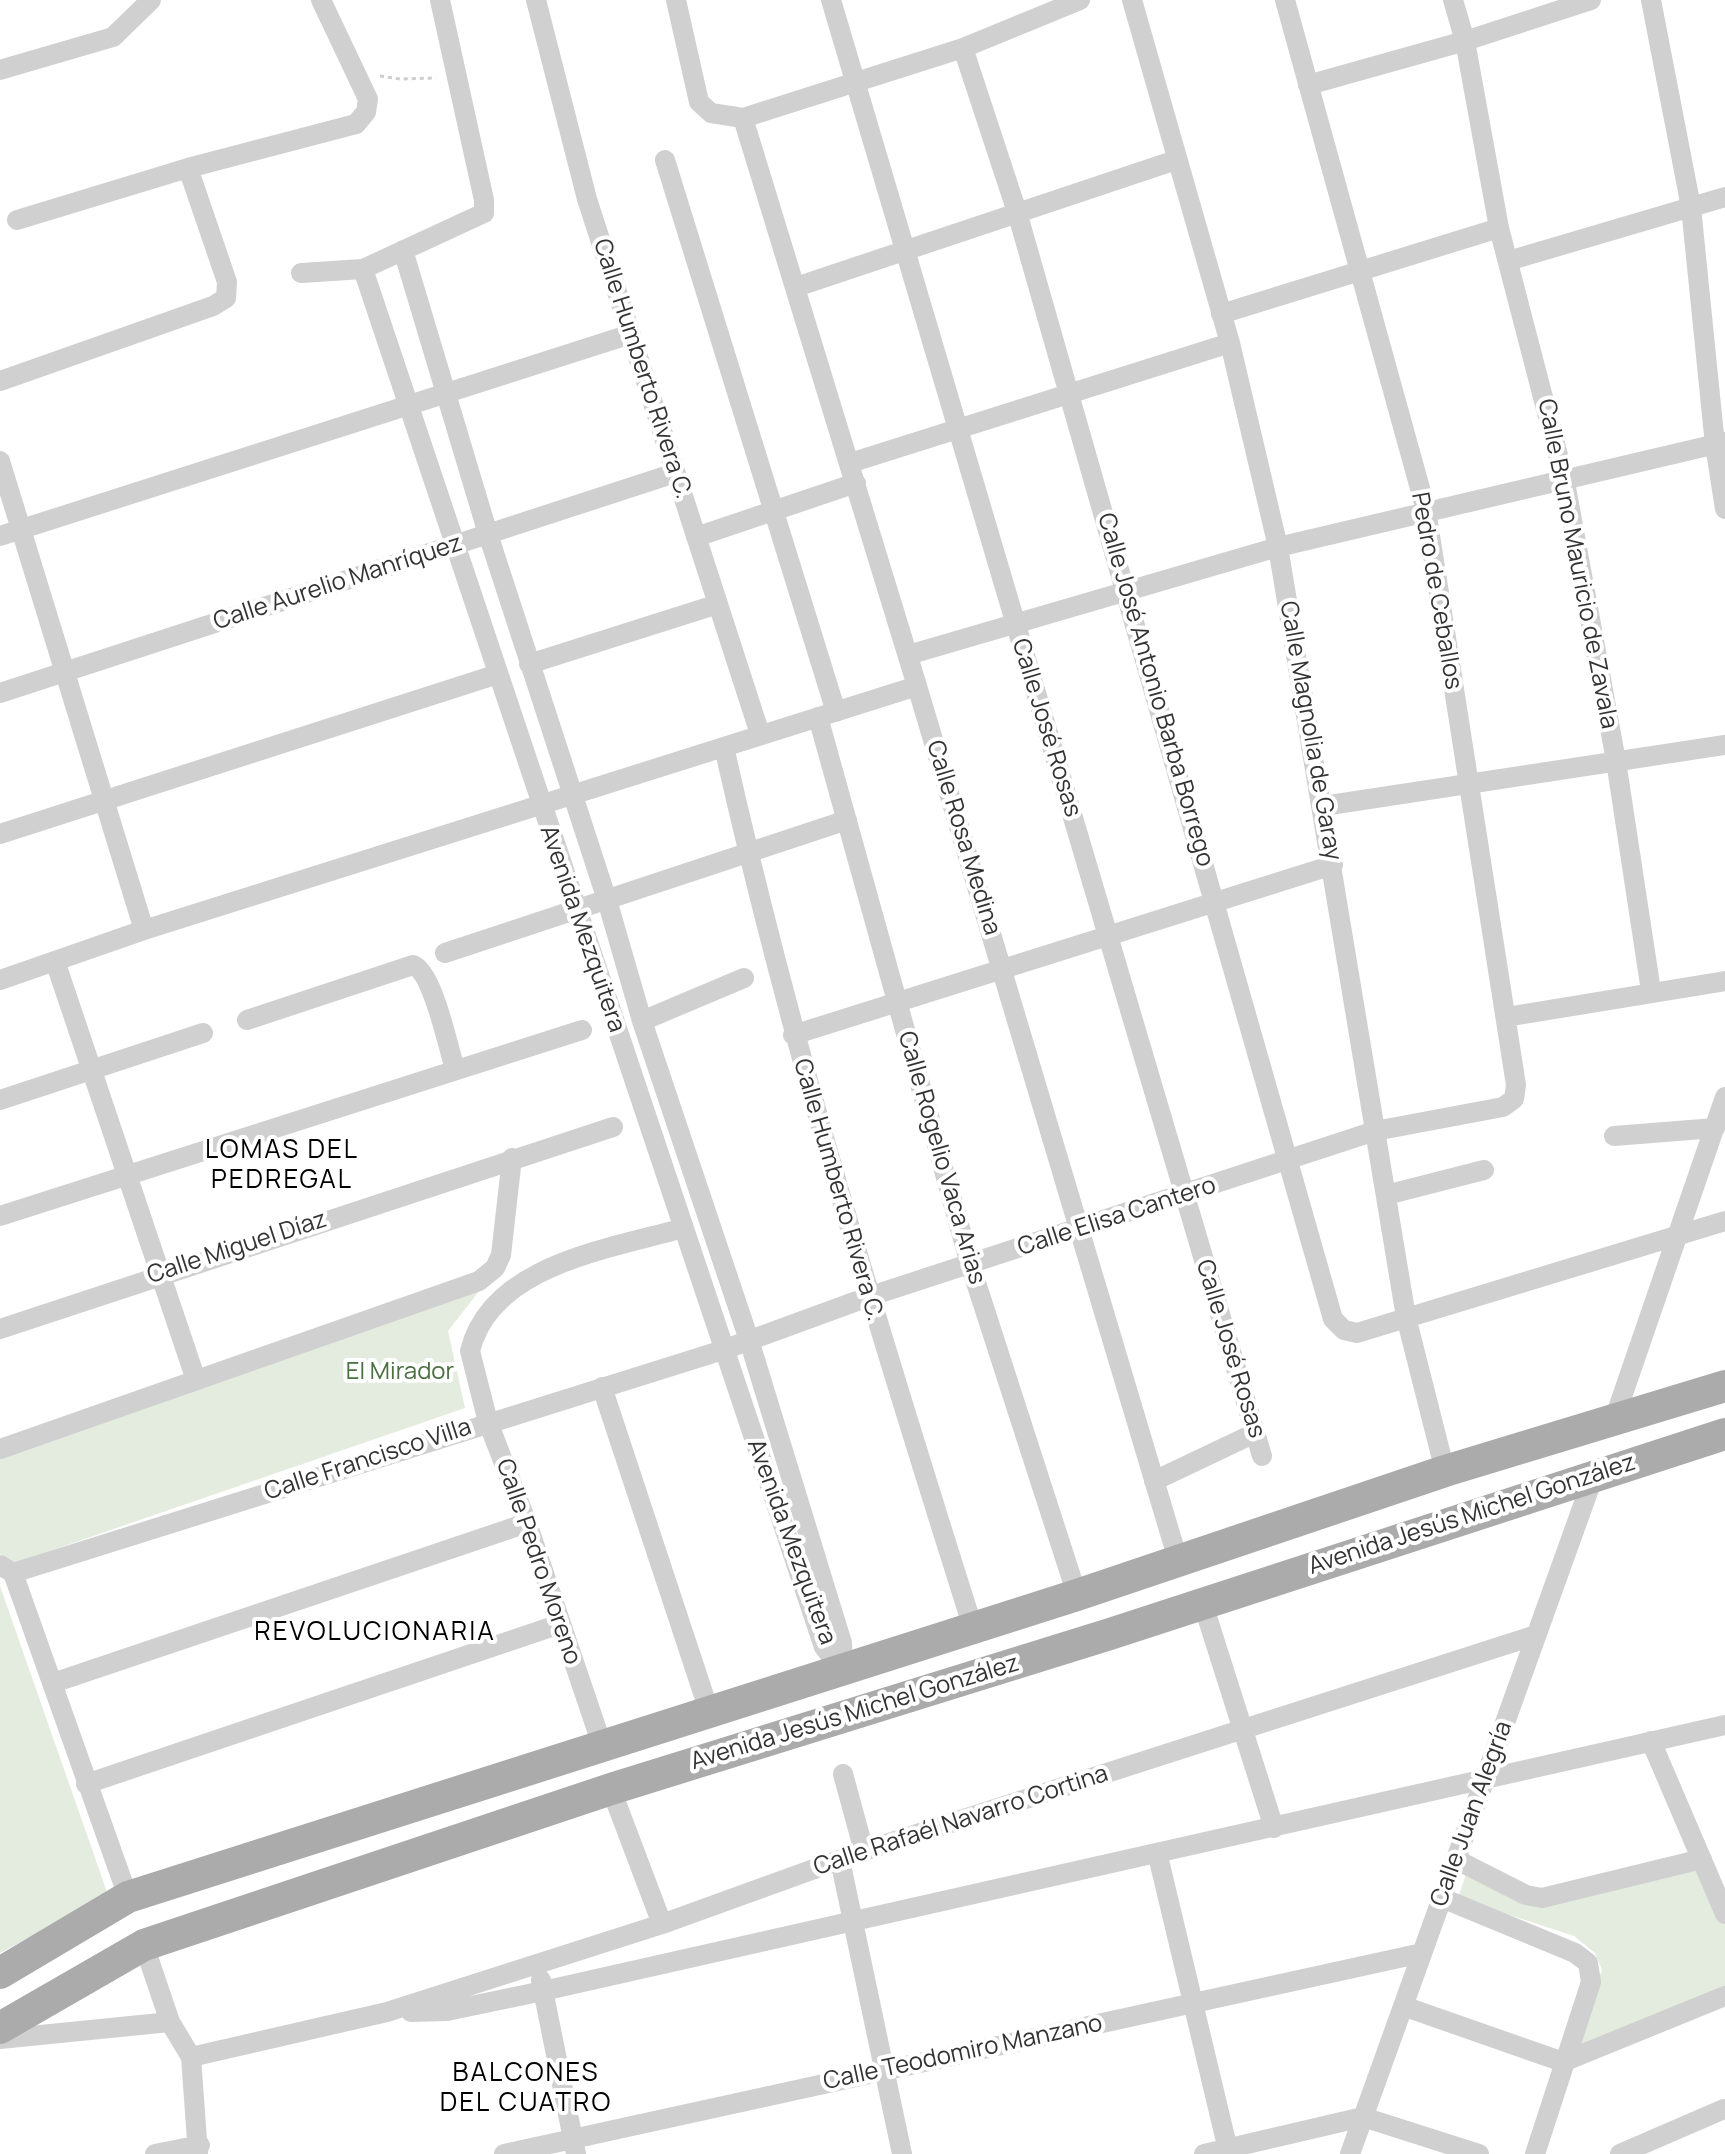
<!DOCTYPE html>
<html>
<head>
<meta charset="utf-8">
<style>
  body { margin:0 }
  canvas { display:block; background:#fff }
</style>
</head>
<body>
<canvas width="1725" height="2154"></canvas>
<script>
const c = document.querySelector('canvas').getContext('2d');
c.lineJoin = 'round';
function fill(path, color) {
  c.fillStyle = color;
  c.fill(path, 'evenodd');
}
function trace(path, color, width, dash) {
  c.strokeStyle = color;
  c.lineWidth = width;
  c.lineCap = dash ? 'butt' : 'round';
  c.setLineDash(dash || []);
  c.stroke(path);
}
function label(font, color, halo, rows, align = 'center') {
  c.font = font + ' Manrope,sans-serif';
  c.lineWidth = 8;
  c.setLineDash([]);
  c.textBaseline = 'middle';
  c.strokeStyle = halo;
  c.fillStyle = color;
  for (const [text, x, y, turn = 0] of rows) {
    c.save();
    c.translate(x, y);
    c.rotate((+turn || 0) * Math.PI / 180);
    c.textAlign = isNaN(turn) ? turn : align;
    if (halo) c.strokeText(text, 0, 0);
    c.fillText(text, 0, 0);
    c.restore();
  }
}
fill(new Path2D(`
  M487,1281L448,1331L465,1408L15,1563L0,1554V1457Z
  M0,1586L108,1895L0,1953Z
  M1701,1868L1725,1925V1989L1574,2049L1602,1970L1595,1953L1574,1936L1458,1898L1466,1874L1540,1905Z`), '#e3ecdf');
trace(new Path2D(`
  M380,76L400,79L436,78`), '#cdcdcd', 3, [4, 4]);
trace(new Path2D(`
  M536,0L587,199L760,734
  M676,0L699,102L711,113L743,118L963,48L1080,0
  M831,0L1262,1456
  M1132,0L1230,343L1278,547L1406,1317L1445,1471
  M1453,0L1465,41L1499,228L1565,482L1616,761L1651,991
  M1651,0L1691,207L1715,445L1725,509
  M963,48L1017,212L1333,1319L1344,1330L1357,1333L1725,1221
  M0,70L113,37L151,0
  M1308,85L1465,41L1591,0
  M743,118L917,686L1178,1560
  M665,160L836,712
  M17,220L188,168L356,124L366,112L368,99L321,0
  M403,250L488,534L607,900L642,1021L749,1340L842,1643L843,1671
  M1508,261L1725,197
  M363,269L824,1647L843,1671
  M301,273L363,269L484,213V200L440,0
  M796,287L1176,160
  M1221,314L1499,228
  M0,381L213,306L226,298L227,282L188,168
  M0,461L144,930
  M850,463L1230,343
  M0,536L631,334
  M696,537L856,483
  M908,655L1278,547L1725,442
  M529,664L718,604
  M0,693L675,473
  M818,717L970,1264L1077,1595
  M724,747C791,1046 881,1337 973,1628
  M1323,806L1725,745
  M0,834L498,674
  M445,953L847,820
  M55,961L196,1380
  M0,980L144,930L917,686
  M1506,1017L1725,981
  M247,1020L413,965C433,972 448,1047 455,1069
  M642,1021L744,978
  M793,1035L1333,865
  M0,1100L203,1033
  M1614,1136L1715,1128
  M1386,1195L1484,1170
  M0,1216L582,1030
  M0,1329L613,1127
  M602,1387L709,1711
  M1614,1420L1725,1097
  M0,1449L479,1281L495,1268L501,1255L512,1158
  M1154,1481L1255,1433
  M0,1565L13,1573L128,1897
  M13,1573L723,1350L868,1297L1375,1131L1503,1107L1514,1099L1516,1085L1426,510L1285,0
  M1203,1604L1274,1828
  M53,1683L527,1523
  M1651,1741L1725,1914
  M602,1745L527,1523L488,1422L470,1351C491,1264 611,1249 683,1228
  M843,1774L864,1851
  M86,1784L560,1624
  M611,1789L662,1924
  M1158,1856L1229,2154
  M1455,1859L1526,1895L1542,1898L1702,1859
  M840,1860L902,2154
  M1442,1898L1575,1953L1588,1963L1591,1982L1535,2154
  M144,1945L170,2022L191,2057L198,2154
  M541,1980L576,2154
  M1403,2006L1563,2062L1725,1996
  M411,2012L447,2011L543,1991L1725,1725
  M0,2039L170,2022
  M191,2057L387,2012L662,1924L864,1851L1536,1635
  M155,2154L200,2145
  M504,2154L1422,1953
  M1204,2154L1363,2117L1479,2154
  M1350,2154L1594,1475
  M1620,2154L1724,2109`), '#d0d0d0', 20);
trace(new Path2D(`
  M0,1973L128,1897L1077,1595L1445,1471L1725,1386
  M0,2028L144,1945L611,1789L1110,1634L1725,1434`), '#ababab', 32);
label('24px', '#333', '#fff', [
  ["Calle Humberto Rivera C.",642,369,72],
  ["Calle Bruno Mauricio de Zavala",1577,564,79],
  ["Calle Aurelio Manríquez",338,583,-18],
  ["Pedro de Ceballos",1436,591,80],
  ["Calle José Antonio Barba Borrego",1155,690,74],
  ["Calle José Rosas",1046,728,73],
  ["Calle Magnolia de Garay",1310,731,80],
  ["Calle Rosa Medina",963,838,73],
  ["Avenida Mezquitera",582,929,71],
  ["Calle Rogelio Vaca Arias",941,1158,74],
  ["Calle Humberto Rivera C.",838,1190,74],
  ["Calle Elisa Cantero",1117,1217,-18],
  ["Calle Miguel Díaz",237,1248,-18],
  ["Calle José Rosas",1230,1349,73],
  ["Calle Francisco Villa",368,1460,-18],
  ["Avenida Jesús Michel González",1472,1515,-18],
  ["Avenida Mezquitera",791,1542,70],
  ["Calle Pedro Moreno",538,1562,71],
  ["Avenida Jesús Michel González",855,1713,-17],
  ["Calle Juan Alegría",1472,1814,-70],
  ["Calle Rafaél Navarro Cortina",961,1821,-18],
  ["Calle Teodomiro Manzano",963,2053,-12]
]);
label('24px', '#4a6f40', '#fff', [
  ["El Mirador",400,1372]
]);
c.letterSpacing = '2px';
label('26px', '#000', '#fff', [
  ["LOMAS DEL",282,1151],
  ["PEDREGAL",282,1181],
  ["REVOLUCIONARIA",375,1633],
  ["BALCONES",526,2074],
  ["DEL CUATRO",526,2104]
]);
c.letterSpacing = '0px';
</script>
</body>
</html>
